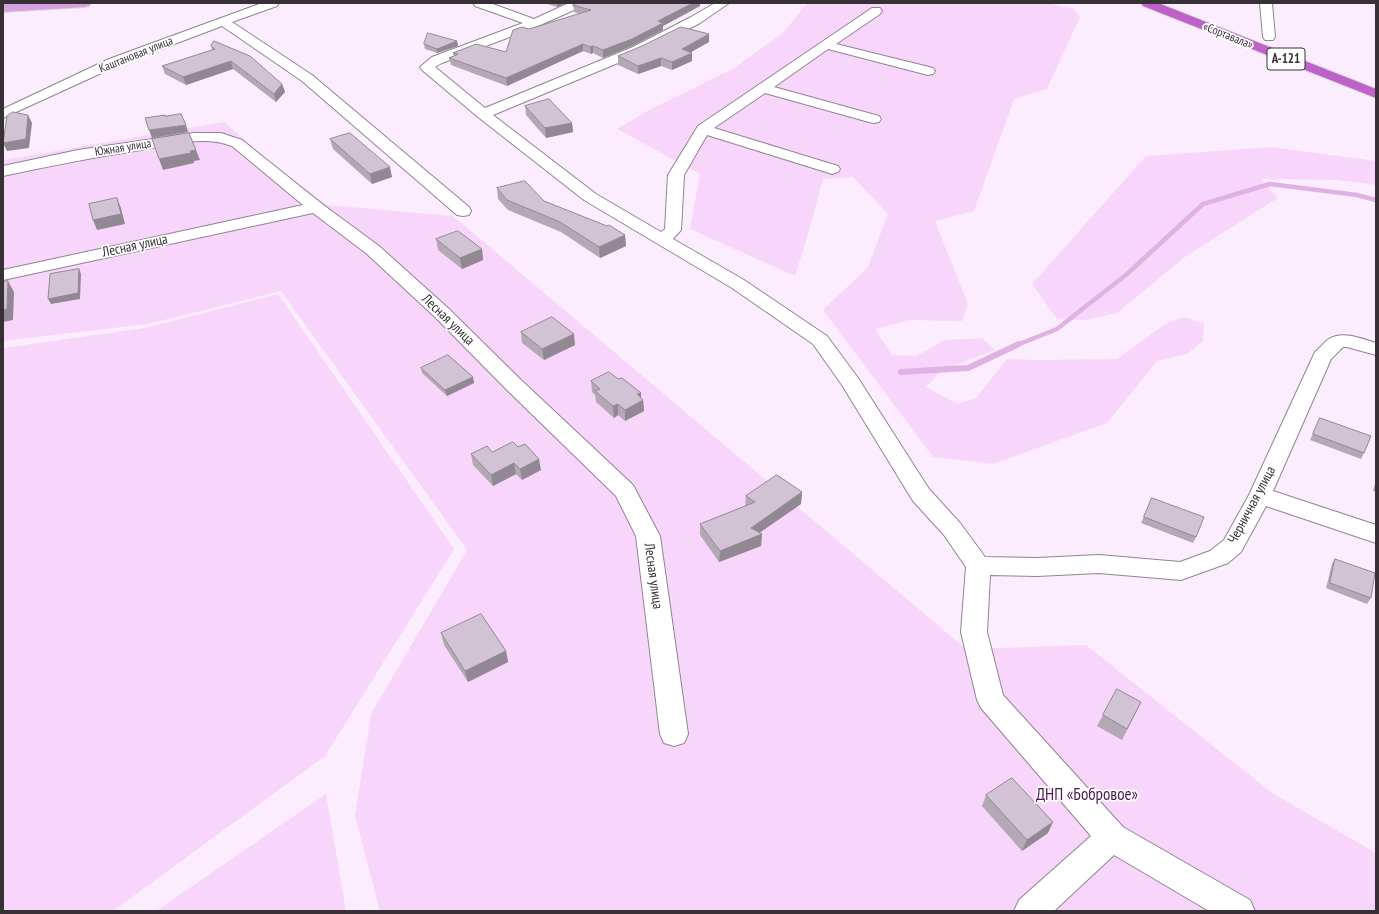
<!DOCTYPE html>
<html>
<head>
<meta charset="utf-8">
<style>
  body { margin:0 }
  #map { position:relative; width:1379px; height:914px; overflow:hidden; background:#fbedfd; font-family:"PT Sans Narrow",sans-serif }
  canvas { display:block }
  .frame { position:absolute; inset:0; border:4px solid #373137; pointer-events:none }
</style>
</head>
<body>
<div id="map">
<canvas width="1379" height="914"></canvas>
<div class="frame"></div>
</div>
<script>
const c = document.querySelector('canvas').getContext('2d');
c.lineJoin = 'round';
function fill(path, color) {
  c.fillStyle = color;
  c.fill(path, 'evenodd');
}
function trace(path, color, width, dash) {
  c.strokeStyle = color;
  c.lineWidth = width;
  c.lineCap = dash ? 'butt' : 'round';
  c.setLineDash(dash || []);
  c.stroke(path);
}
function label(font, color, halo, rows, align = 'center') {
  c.font = font + ' "PT Sans Narrow",sans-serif';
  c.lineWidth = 3.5;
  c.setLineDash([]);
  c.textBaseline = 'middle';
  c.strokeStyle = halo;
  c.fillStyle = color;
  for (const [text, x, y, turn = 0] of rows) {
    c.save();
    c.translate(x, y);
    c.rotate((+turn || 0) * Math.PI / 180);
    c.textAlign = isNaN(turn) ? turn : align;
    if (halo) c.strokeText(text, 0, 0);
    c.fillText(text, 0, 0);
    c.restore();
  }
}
fill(new Path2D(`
  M807,3H1047L1074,9L1080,17L1047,89L1014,99L974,211L935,221L968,304L962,321L911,320L875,329L892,355L916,356L945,340L982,338L995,350L942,370L926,387L958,404L976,398L1007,359L1037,360L1117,359L1165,324L1184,317L1204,324L1203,341L1187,354L1157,361L1107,423L993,464L933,457L823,310L868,267L888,214L853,177L823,179L808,234L795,276L690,229L700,174L617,129L649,110L734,68L783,33Z
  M224,122L269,161L327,205L453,216L966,649L1086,645L1272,793L1376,853V911H380L355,816L371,714L467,550L281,291L148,324L3,341V160Z
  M1271,147L1376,161V185L1337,180L1261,179L1278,198L1186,256L1117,313L1086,320L1057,319L1032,284L1146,156Z
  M278,294L454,549L325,756L113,911H3V348L145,328Z
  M326,794L346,911H156Z`), '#f8d6fb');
trace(new Path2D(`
  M1017,345L1057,329L1127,274L1203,204L1270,184L1357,195L1376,200`), '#dfb2e3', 4.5);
trace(new Path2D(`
  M901,372L968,368L1019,344`), '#dfb2e3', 6);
const minor = new Path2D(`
  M262,3H279L277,6L232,22L312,75L469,207L471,211L469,215L463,216L457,215L302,81L222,26L119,65L3,118V109L109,59Z
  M473,3H490L534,19L569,3H585L583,6L538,26L442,63L435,67L485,108L633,47L691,17L715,3H729L700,23L642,53L493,115L596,194L661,232L665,229L668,175L698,126L872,8H880L882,11L880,14L836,44L933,68L935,71L933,74L928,75L828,49L774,87L879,116L881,119L879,122L874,123L869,122L765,93L714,128L838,166L840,169L838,172L832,174L826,172L707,135L684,175L681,230L673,239L744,280L827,336L858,378L929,489L960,523L985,557L1037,558L1099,555L1180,562L1210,551L1224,540L1249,495L1315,352C1320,348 1324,342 1329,339C1342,330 1363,339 1376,343V355L1347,347H1343L1331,359L1273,491L1376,525V543L1266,506L1241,552L1228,563L1181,580L1099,573L1037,576L990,575L987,632L1003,695L1123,827L1250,900L1255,911H1209L1114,855L1054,911H1014L1019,900L1091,836L981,708L977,700L961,632L966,567L944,535L913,501L842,385L813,344L732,288L584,200L478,117L422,70L420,67L432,57L523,23L475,6Z
  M1260,3H1272L1275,37L1273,40H1265L1263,37Z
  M194,133H221L242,140L322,204L379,246L449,309L520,379L633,485L660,536L688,734L684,743L674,746L664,743L660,734L636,536L616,496L506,389L435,317L367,254L313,213L3,280V270L303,205L232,146C203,135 171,145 141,150C95,157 49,166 3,176V166L78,150Z`);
const major = new Path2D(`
  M26,3H91L89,6L85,7L3,12V4Z`);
const highway = new Path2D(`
  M1141,3H1158L1376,89V98L1143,6Z`);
trace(minor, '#918492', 2);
trace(major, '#dbdadb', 2);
trace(highway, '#dbdadb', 2);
fill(minor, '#fff');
fill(major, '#d8a1df');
fill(highway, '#be62ca');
fill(new Path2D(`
  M544,3H566L557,7Z
  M573,5L700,6L663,26V30L632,46L603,58L593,53L591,54L583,51L507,86L451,65L449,58L454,56L453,53L506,52L529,29L580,14L574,12Z
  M457,41L458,46L437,53L425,49L424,44Z
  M709,42L691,52L692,53V61L672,70L661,66L638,74L618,65V56Z
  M211,46L282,84L285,92L276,102L233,69L186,85L165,74L162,66L212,50Z
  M525,106L572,123L573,132L546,138L526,115Z
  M330,139L392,177L372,184L333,149Z
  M497,188L544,201L625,235L626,246L600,258L561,232L508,210L498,199Z
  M436,239L482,249L483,260L462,269L438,250Z
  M521,332L575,345L544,360L522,343Z
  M421,368L473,377L474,383L447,396L422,373Z
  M618,379L641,393V398L643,400L644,411L625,421L618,415L614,418L596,402L595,395L592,392L591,381Z
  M1320,418L1364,453L1361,459L1310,440Z
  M492,452L541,470L522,480L516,474L493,486L473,465L471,454Z
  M1376,480V492L1373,491Z
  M802,492L801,504L759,533L762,534L761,546L719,562L700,535V524L745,506L746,496Z
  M1152,498L1196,537L1193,543L1141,523Z
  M1335,559L1371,598L1367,604L1326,588L1332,564Z
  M441,633L506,651L508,662L468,682L444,645Z
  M1141,702L1122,740L1097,726L1103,715Z
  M986,795L1048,833L1022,851L982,806Z`), '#b4a8b5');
fill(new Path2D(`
  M557,3H566L557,7Z
  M693,3H700V6L663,26V30L632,46L603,58V50Z
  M709,34V42L684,56L692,53V61L672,70V62L682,49Z
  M457,41L458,46L437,53V49Z
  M583,44V51L507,86L506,78Z
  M593,46V53L591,54L590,47Z
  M661,58V66L638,74V66Z
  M231,61L233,69L186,85L183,77Z
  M282,84L285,92L276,102L274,94Z
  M28,115L32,123L29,148L7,151L3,143Z
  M572,123L573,132L546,138L545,128Z
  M186,125L188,132L152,138L149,130Z
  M196,150L200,160L194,161V163L163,170L159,159Z
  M390,167L392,177L372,184L370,174Z
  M117,198L121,208L125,224L97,230L93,220Z
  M625,235L626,246L600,258L599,247Z
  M482,249L483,260L462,269L460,258Z
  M79,269L81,274L80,299L51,304L48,299Z
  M8,281L14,292L13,320L3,322V310Z
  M574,334L575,345L544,360L542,349Z
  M473,377L474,383L447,396L445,390Z
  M641,393V401L643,400L644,411L625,421V410L637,394Z
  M618,404V415L614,418L613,406Z
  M539,459L541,470L522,480L520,469Z
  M514,463L516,474L493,486L491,475Z
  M802,492L801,504L752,538L762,534L761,546L719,562L720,551L751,528Z
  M506,651L508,662L468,682L465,671Z
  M1053,822L1048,833L1022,851L1027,840Z`), '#928894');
const building = new Path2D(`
  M577,3H693L658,21L663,23L632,39L603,50L593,46L590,47L583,44L506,78L449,58L458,54L453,53L476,44L506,52L513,30L522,27L529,29L591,10L573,5Z
  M681,27L709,34L682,49L692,53L672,62L661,58L638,66L618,56L642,46Z
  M428,33L457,41L437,49L424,44Z
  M214,41L250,56L282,84L274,94L231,61L183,77L162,66L215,49L211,46Z
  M549,99L572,123L545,128L525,106Z
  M13,112L28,115L26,139L3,143L7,116Z
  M181,114L186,125L149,130L145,118L165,115V116Z
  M189,133L196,150L190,151L191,153L159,159L152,139Z
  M350,133L390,167L370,174L330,139Z
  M525,181L544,201L607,226L609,225L625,235L599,247L560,222L507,200L497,188Z
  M117,198L121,214L93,220L89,204Z
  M458,231L482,249L460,258L436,239Z
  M79,269L78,293L48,299L50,274Z
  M8,281L7,309L3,310V282Z
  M552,317L574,334L542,349L521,332Z
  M448,355L473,377L445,390L421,368Z
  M609,372L618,379L622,378L641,393L637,394L643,400L625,410L618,404L613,406L595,391L600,389L591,381Z
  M1320,418L1371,436L1364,453L1313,434Z
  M513,442L518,447L525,444L539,459L520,469L514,463L491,475L471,454L487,446L492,452Z
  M777,475L802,492L751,528L762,534L720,551L700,524L755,502L746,496Z
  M1152,498L1204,517L1196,537L1144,517Z
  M1335,559L1375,573L1371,598L1330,583Z
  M481,614L506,651L465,671L441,633Z
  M1117,689L1141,702L1127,729L1103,715Z
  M1012,778L1053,822L1027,840L986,795Z`);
fill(building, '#d1c3d3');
trace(building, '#928894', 1);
label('12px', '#373137', '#fff', [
  ["«Сортавала»",1228,36,22],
  ["Каштановая улица",136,55,-22],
  ["Южная улица",123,148,-9]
]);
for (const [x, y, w] of [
  [1286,59,38]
]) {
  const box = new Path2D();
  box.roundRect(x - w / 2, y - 11, w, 22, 3);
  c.fillStyle = '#fff';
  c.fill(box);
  trace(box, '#373137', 1);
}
label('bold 13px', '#373137', null, [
  ["А-121",1286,59]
]);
label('14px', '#373137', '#fff', [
  ["Лесная улица",135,246,-12],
  ["Лесная улица",448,320,44],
  ["Черничная улица",1252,505,-62],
  ["Лесная улица",653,576,82]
]);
label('17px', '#4e1a55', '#fff', [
  ["ДНП «Бобровое»",1087,795]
]);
</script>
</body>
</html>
